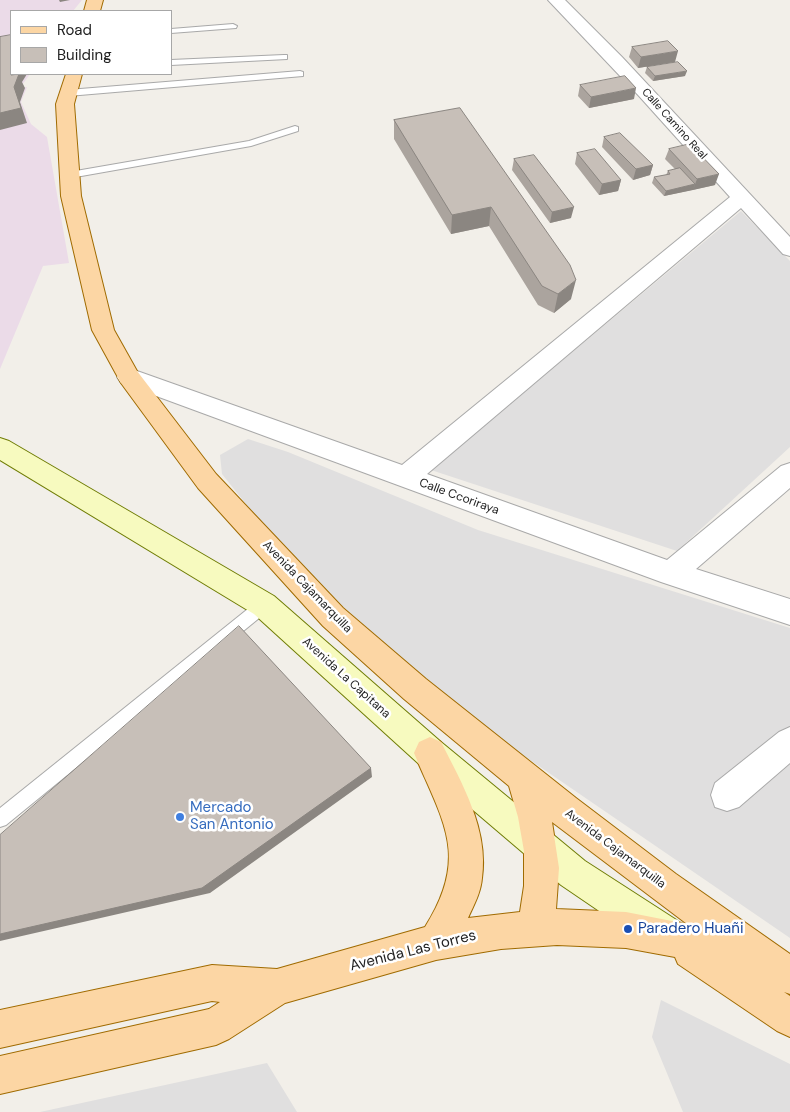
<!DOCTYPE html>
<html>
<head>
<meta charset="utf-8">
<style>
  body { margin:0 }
  #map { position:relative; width:790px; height:1112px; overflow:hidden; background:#f2efe9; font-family:"DM Sans",sans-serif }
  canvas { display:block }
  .legend { position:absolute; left:10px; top:10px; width:162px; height:65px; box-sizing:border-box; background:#fff; border:1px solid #a7a7a7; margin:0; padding:6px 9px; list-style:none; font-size:15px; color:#222 }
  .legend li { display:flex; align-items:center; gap:10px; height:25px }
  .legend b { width:25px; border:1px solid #a7a7a7 }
</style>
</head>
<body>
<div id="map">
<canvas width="790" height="1112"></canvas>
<ul class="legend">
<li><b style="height:6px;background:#fcd6a4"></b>Road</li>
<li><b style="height:14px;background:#c7bfb8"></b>Building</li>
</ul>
</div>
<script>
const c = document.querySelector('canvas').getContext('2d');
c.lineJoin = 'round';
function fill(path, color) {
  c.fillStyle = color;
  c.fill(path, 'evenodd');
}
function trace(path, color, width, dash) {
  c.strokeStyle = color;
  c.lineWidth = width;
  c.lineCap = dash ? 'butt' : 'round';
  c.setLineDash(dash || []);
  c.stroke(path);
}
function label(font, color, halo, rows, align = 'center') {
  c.font = font + ' "DM Sans",sans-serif';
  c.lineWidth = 5;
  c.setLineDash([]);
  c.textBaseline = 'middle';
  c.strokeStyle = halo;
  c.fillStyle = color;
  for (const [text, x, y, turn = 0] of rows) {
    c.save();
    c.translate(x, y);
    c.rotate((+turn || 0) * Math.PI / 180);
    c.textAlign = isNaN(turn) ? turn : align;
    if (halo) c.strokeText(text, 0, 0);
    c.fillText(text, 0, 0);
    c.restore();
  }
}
fill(new Path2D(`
  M741,211L790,261V447L677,551L431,470Z
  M248,439L288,452L478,530L790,628V938L476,723L293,563L222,474L220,455Z
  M661,1000L790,1064V1112H683L652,1037Z
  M267,1063L297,1112H40Z`), '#e0dfdf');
fill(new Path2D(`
  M0,0H82L73,11H11V74H30L20,88L27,87L21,102L31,124L47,137L69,263L43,266L0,369Z`), '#ebdbe8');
const lane = new Path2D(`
  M233,24L237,26L236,28L171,33V29Z
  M284,55H287V59L171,65V60Z
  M300,71L303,72V76L68,96L64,93L68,90Z
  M295,126L298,127V131L251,146L70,178L65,175L70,172L249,141Z
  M264,599L269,600L271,605L269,610L6,825L0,827V808L259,600Z`);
const street = new Path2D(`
  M548,0H565L622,57L790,237V256L783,254L741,208L427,474L667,560L781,466L790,463V488L696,569L790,599V625L661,582L121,383L117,377L121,371L129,368L137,371L402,465L730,197L639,96Z
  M790,727V763L739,807L727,811L715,807L711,795L715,783L779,732Z`);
const secondary = new Path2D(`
  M0,438L9,441L274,596L441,742L585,861L678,921L683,934L678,947L665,952L652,947L561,885L419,764L254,614L0,460Z`);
const primary = new Path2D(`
  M87,0H103L100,11H84Z
  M66,74H82L74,104L81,196L114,330L137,371L216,474L343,608L426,679L576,798L676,874L790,954V994L784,992L790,996V1037L777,1031L678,964L675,957L626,948L557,945L501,949L436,960L285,1003L229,1039L216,1045L0,1094V1056L209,1009L220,1002L212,1001L0,1048V1010L212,965L277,969L425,927C470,856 443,822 414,753L419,742L430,737L441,742C462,783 489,830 482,878C481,892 474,905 468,918L520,912L524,886V851L518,817L509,786L404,699L323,626L198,488L121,383L92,330L61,196L56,104ZM552,822L687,924L626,912L556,909L559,868Z`);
trace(lane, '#a9a9a9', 2);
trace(street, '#a9a9a9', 2);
trace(secondary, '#707d05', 2);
trace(primary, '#a06b00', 2);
fill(lane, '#fff');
fill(street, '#fff');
fill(secondary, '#f7fabf');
fill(primary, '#fcd6a4');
fill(new Path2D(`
  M632,47L675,62L638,68L629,57Z
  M647,67L685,76L653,81L645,73Z
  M580,85L634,99L589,108L578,96Z
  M460,108L571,299L554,313L538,305L489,226L451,234L394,139V120Z
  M604,137L653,165L650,175L633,180L602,147Z
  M669,149L715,185L664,196L652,183L654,177L666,175L668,171L675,169L665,159Z
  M577,153L621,180L618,191L599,195L575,164Z
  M514,159L571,218L550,223L512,170Z`), '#aba49e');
fill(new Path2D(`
  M59,0H70L60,2Z
  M678,51L675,62L638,68L641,57Z
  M687,71L685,76L653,81L655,76Z
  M12,74H27L22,82L25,88L20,102L27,123L0,130V113L14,87L11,75Z
  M636,88L634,99L589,108L591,97Z
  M653,165L650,175L633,180L636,169Z
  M719,174L715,185L693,190L697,179Z
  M621,180L618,191L599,195L602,184Z
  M695,184L693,190L664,196L666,191Z
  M491,207L489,226L451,234L452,215Z
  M574,207L571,218L550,223L552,212Z
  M576,280L571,299L554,313L558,294Z
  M371,768L372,777L210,893L0,941V934Z`), '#8b8681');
const building = new Path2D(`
  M11,35L12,74L11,75L19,74L14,87L21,108L0,113V37Z
  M668,41L678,51L641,57L632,47Z
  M678,62L687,71L655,76L647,67Z
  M625,76L636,88L591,97L580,85Z
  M460,108L570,265L576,280L558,294L542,286L491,207L452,215L394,120Z
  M620,133L653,165L636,169L604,137Z
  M690,144L719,174L697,179L669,149Z
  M595,149L621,180L602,184L577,153Z
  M534,155L574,207L552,212L514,159Z
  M680,168L695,184L666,191L654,177L670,174L668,171Z
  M239,626L371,768L202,888L0,934V835Z`);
fill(building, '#c7bfb8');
trace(building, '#8b8681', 1);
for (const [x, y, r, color] of [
  [180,817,5,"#3f7fe0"],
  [628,929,5,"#1a4fb4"]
]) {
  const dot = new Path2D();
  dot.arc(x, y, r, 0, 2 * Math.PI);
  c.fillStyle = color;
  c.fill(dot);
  trace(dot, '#fff', 2);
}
label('11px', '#222', '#fff', [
  ["Calle Camino Real",674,124,48]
]);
label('12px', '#222', '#fff', [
  ["Calle Ccoriraya",459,497,20],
  ["Avenida Cajamarquilla",307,587,46],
  ["Avenida La Capitana",346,678,42],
  ["Avenida Cajamarquilla",615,849,37]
]);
label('15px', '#366cbe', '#fff', [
  ["Mercado",190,808],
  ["San Antonio",190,825]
], 'left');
label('15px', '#164399', '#fff', [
  ["Paradero Huañi",638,929]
], 'left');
label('15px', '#222', '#fff', [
  ["Avenida Las Torres",413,951,-14]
]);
</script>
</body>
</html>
